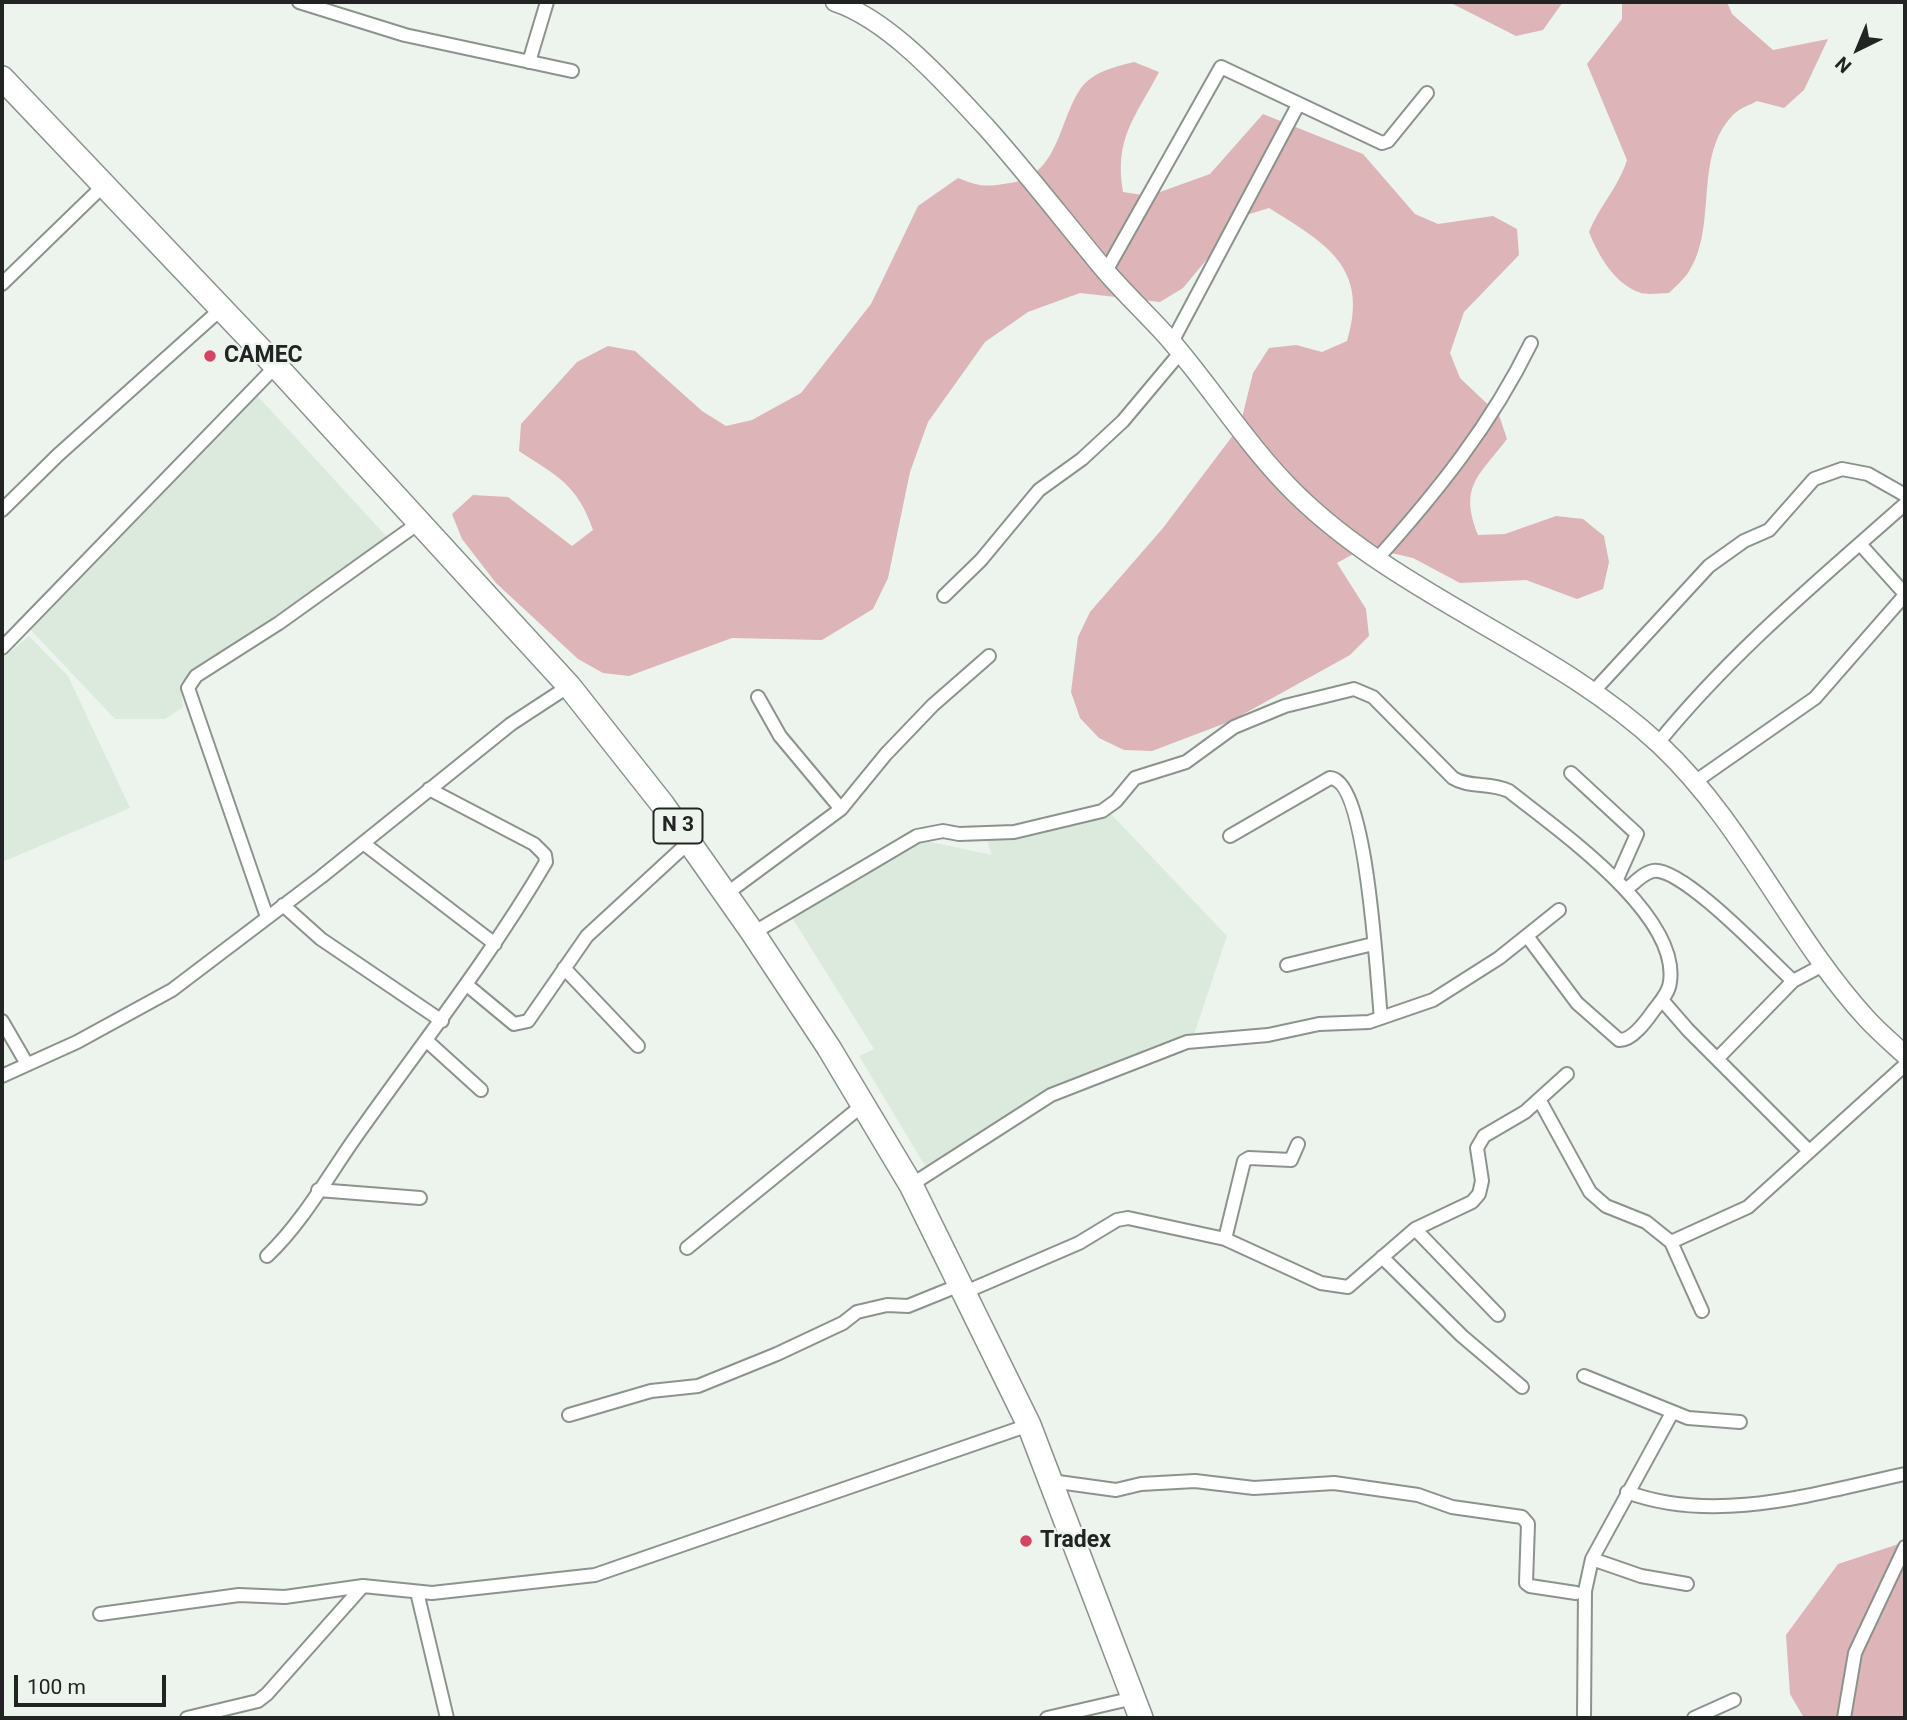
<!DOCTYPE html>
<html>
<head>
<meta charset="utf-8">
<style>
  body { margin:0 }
  #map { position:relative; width:1907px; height:1720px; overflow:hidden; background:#ecf4ed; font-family:Roboto,sans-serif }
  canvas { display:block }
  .frame { position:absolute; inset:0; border:4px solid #212422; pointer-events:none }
  .north { position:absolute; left:1823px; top:14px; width:70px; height:70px; -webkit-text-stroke:5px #ecf4ed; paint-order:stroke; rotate:223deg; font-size:19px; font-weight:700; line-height:28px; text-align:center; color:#212422 }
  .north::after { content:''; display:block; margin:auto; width:24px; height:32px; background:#212422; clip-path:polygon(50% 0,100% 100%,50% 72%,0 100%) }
  .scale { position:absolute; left:14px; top:1675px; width:152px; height:32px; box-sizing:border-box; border:4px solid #212422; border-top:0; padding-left:9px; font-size:21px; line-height:24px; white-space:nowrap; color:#212422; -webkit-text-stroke:5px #ecf4ed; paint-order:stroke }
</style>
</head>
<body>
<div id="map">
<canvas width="1907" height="1720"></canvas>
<div class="frame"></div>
<div class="north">N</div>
<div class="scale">100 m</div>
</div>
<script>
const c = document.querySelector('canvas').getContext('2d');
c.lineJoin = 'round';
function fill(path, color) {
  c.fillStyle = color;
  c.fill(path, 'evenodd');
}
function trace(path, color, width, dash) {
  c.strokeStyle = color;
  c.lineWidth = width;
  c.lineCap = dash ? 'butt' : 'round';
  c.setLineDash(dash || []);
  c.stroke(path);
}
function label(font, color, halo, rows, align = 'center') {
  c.font = font + ' Roboto,sans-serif';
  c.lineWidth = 5;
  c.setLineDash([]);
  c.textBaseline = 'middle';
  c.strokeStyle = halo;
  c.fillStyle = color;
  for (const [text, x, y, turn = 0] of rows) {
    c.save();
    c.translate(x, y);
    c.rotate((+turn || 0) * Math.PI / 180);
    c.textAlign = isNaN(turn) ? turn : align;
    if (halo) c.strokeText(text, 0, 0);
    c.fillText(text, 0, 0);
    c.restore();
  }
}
fill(new Path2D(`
  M252,390L387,537L180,682L183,707L165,719H115L29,628Z
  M29,636L68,676L130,808L2,862V659Z
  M1109,812L1227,936L1194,1035L1033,1097L928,1171L859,1056L874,1049L791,916L921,840L992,855L987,840Z`), '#dbeadd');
fill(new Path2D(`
  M1449,2H1563L1543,30L1516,36Z
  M1622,2H1727L1732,14L1773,50L1828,39L1804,90L1784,108L1757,101C1750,105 1740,108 1734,114C1692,155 1719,227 1688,273C1683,280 1675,287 1669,293C1661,293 1649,295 1641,293C1615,285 1598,255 1589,232C1600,205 1618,188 1627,160L1587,64L1622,19Z
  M1134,62L1159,72C1135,118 1114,138 1123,192L1149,196L1210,174L1263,114L1363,154L1415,214L1438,224L1493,216L1517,229L1519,255L1464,312L1450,353L1460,378L1499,415L1507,439C1478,477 1459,486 1478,535L1505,534L1556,516L1583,519L1604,536L1609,562L1603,589L1577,599L1526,580L1460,583L1413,558L1366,547L1337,563L1366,609L1369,636L1350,655L1231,721L1152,751L1124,750L1099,738L1080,718L1071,692L1078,637L1090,612L1163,528L1240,426L1253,373L1269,348L1296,345L1322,352L1347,341C1370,267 1325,243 1269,208L1243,216L1183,288L1160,302L1080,293L1028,312L985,342L928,422L910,472L888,578L873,609L822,640L732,638L629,676L603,673L578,659L496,583L462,539L452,514L473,495L508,497L572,546L593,530C577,484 558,477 519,451L521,424L577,362L608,346L635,351L702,411L726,426L752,420L801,393L871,304L918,206L958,178C980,187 986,187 1010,183C1059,176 1058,121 1081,88C1094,71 1115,67 1134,62Z
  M1905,1542V1718H1804L1790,1694L1786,1635L1838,1564Z`), '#ddb4b8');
const street = new Path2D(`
  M299,2L405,35L572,71
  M529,62L547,2
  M1106,271L1221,67L1382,143L1388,141L1427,93
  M2,284L104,185
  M1172,342L1298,105
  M2,510L58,455L221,309
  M1860,544L1905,594
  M1377,559C1437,492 1491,425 1531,343
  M944,596L981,560L1039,490L1082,459L1123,421L1180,353
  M2,648L276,366
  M1593,692L1709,566L1744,541L1769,530L1814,479L1842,469L1868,474L1905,495
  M758,697L780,736L841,809
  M1658,743C1731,653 1819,580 1905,504
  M1571,773L1637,834L1617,879
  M1696,781L1815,698L1905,595
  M1230,836L1330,778C1368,780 1377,983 1381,1018
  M363,843L495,944
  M1626,890C1633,884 1643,873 1653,871C1681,865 1770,960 1793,981
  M726,894L841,809L886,754L933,705L989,656
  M283,905L321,939L442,1021
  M267,917L188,688L196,676L279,623L420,522
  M753,933L917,836L943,831L959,834L1014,832L1102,811L1116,801L1135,778L1186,762L1234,727L1285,706L1354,689L1373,697L1453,778C1469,788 1490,782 1509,791C1558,830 1680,914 1670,982C1669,993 1660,1002 1654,1010C1647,1020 1632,1041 1619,1040L1577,1003L1527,936
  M1287,965L1373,944
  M564,968L638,1046
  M467,985L514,1024L528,1021L587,936L689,842
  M1662,1000L1688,1030L1809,1151
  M2,1021L27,1064
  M427,1041L481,1090
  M1717,1059L1793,981L1825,964
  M2,1076L77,1042L172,990L321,877L511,724L569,686
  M1540,1101L1590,1192L1606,1206L1646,1222L1671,1242L1702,1311
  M911,1185L1051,1095L1187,1042L1268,1035L1319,1024L1369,1022L1433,1000L1499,958L1559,910
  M318,1190L420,1198
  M1415,1229L1498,1315
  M1225,1239L1244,1161L1249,1158L1291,1160L1298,1144
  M1671,1242L1748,1207L1905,1065
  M687,1248L864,1104
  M267,1256C306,1219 333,1167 365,1124C427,1037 492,954 546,862L545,855L534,844L429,789
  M1382,1257L1462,1336L1522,1387
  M963,1293L1079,1243L1117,1220L1128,1218L1225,1239L1321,1283L1348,1287L1415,1229L1472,1202L1479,1194L1482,1181L1477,1148L1484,1136L1525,1112L1567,1074
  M1584,1376L1688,1418L1740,1422
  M569,1415L651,1391L698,1386L777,1354L843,1323L857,1312L887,1305L908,1306L960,1285
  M1051,1481L1116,1490L1141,1484L1195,1481L1254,1488L1334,1483L1418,1495L1452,1507L1522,1517L1528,1524L1526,1583L1530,1586L1576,1593
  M1627,1492C1716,1525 1816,1493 1905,1474
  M1592,1559L1641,1576L1687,1584
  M417,1592L447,1718
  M100,1614L239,1595L285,1597L363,1586L432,1593L595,1575L1029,1425
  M187,1718L258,1701L267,1694L363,1586
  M1047,1718L1134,1698
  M1584,1718L1585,1591L1592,1559L1672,1413
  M1694,1718L1734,1700
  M1844,1718L1855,1653L1905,1547`);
const secondary = new Path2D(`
  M835,2C890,20 947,85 986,127C1027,173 1064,221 1103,268C1124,293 1149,316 1171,341C1214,391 1249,448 1296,494C1402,598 1554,646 1660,745C1745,825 1789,934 1867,1019C1879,1032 1892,1043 1905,1055`);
const highway = new Path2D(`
  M2,78L276,366L569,686L663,805L753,933L829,1048L911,1185L1029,1425L1141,1718`);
trace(street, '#8c938d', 16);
trace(secondary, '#8c938d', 21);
trace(highway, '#8c938d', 26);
trace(street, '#fff', 12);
trace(secondary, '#fff', 18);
trace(highway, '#fff', 23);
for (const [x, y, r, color] of [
  [210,356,7,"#d44463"],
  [1026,1541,7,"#d44463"]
]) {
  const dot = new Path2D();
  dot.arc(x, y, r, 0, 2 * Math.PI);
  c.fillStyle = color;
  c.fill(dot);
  trace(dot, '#ecf4ed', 2.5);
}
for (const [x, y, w] of [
  [678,826,49]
]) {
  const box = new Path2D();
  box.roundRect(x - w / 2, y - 17.5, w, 35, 5);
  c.fillStyle = '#ecf4ed';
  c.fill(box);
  trace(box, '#212422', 2);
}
label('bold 21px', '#212422', null, [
  ["N 3",678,826]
]);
label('bold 23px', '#212422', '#ecf4ed', [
  ["CAMEC",224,356],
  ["Tradex",1040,1541]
], 'left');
</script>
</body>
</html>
